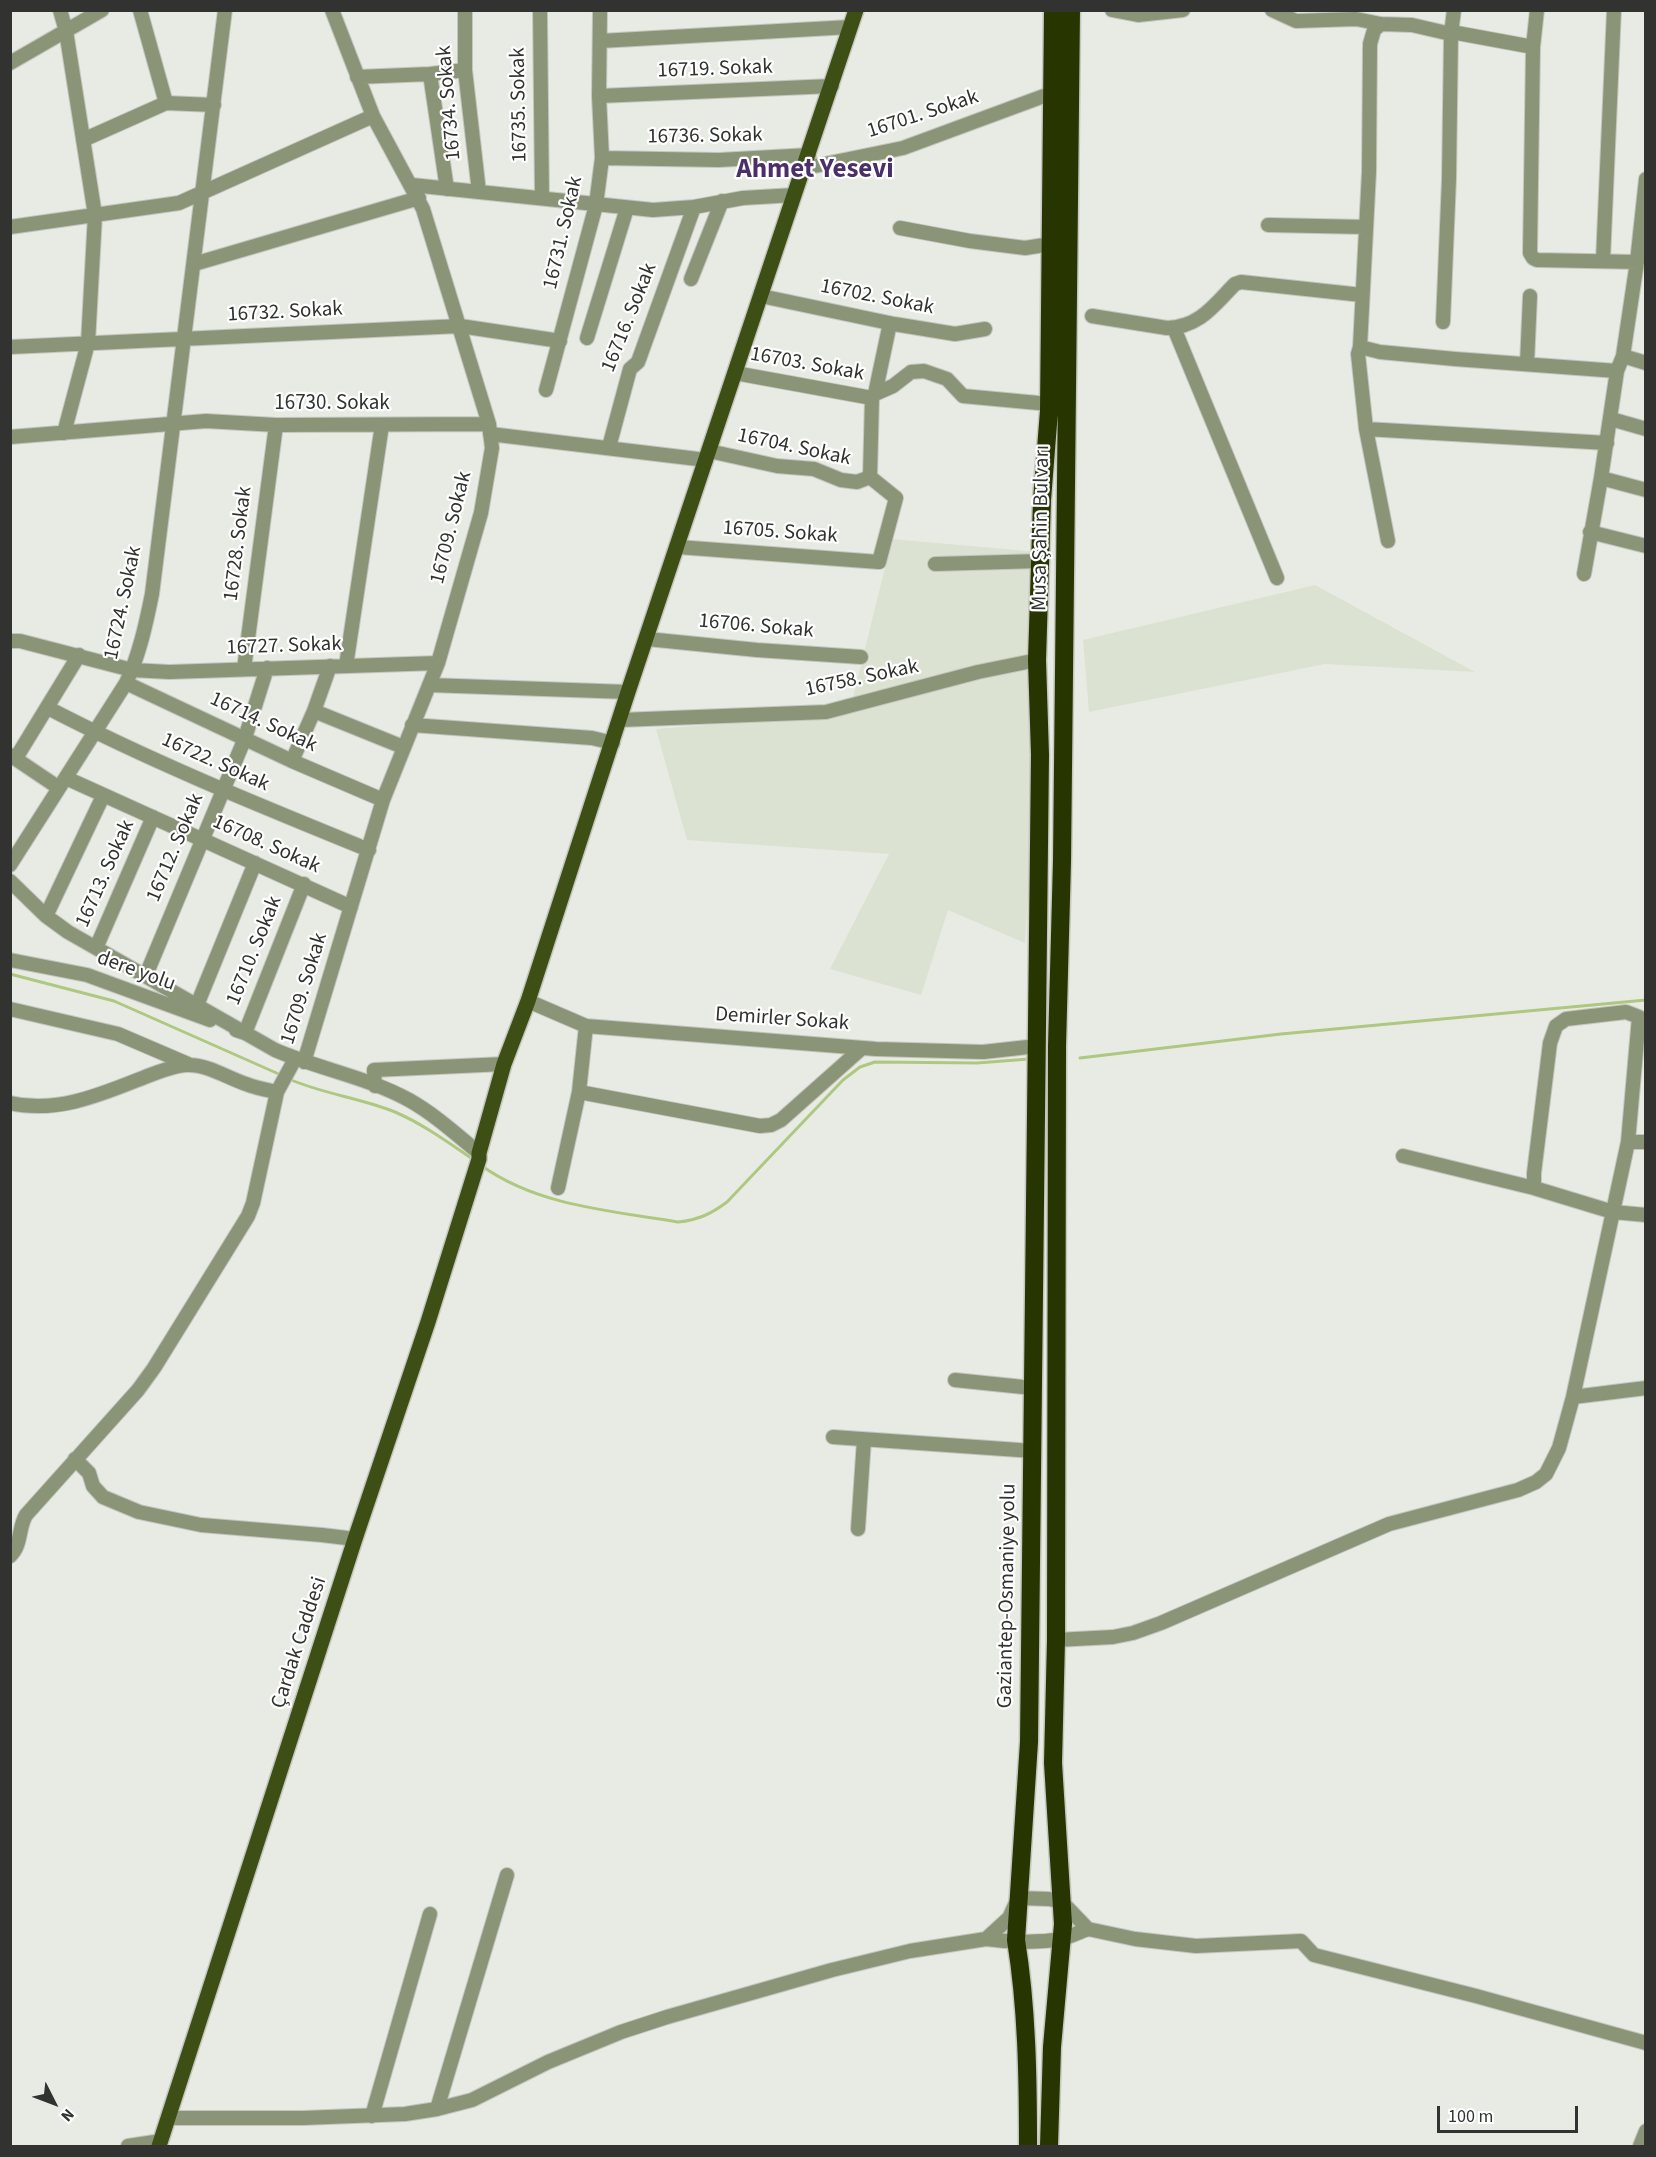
<!DOCTYPE html>
<html>
<head>
<meta charset="utf-8">
<style>
  body { margin:0 }
  #map { position:relative; width:1656px; height:2157px; overflow:hidden; background:#e8ebe3; font-family:"Source Sans 3",sans-serif }
  canvas { display:block }
  .frame { position:absolute; inset:0; border:12px solid #323330; pointer-events:none }
  .north { position:absolute; left:24px; top:2073px; width:60px; height:60px; -webkit-text-stroke:4px #fff; paint-order:stroke; rotate:132deg; font-size:16px; font-weight:700; line-height:24px; text-align:center; color:#323330 }
  .north::after { content:''; display:block; margin:auto; width:21px; height:27px; background:#323330; clip-path:polygon(50% 0,100% 100%,50% 72%,0 100%) }
  .scale { position:absolute; left:1437px; top:2106px; width:141px; height:27px; box-sizing:border-box; border:3px solid #323330; border-top:0; padding-left:8px; font-size:18px; line-height:21px; white-space:nowrap; color:#323330; -webkit-text-stroke:4px #fff; paint-order:stroke }
</style>
</head>
<body>
<div id="map">
<canvas width="1656" height="2157"></canvas>
<div class="frame"></div>
<div class="north">N</div>
<div class="scale">100 m</div>
</div>
<script>
const c = document.querySelector('canvas').getContext('2d');
c.lineJoin = 'round';
function fill(path, color) {
  c.fillStyle = color;
  c.fill(path, 'evenodd');
}
function trace(path, color, width, dash) {
  c.strokeStyle = color;
  c.lineWidth = width;
  c.lineCap = dash ? 'butt' : 'round';
  c.setLineDash(dash || []);
  c.stroke(path);
}
function label(font, color, halo, rows, align = 'center') {
  c.font = font + ' "Source Sans 3",sans-serif';
  c.lineWidth = 4.5;
  c.setLineDash([]);
  c.textBaseline = 'middle';
  c.strokeStyle = halo;
  c.fillStyle = color;
  for (const [text, x, y, turn = 0] of rows) {
    c.save();
    c.translate(x, y);
    c.rotate((+turn || 0) * Math.PI / 180);
    c.textAlign = isNaN(turn) ? turn : align;
    if (halo) c.strokeText(text, 0, 0);
    c.fillText(text, 0, 0);
    c.restore();
  }
}
fill(new Path2D(`
  M892,539L1050,553L1025,943L948,910L921,995L830,969L889,854L687,840L656,729L849,714Z
  M1315,585L1475,672L1325,664L1089,712L1083,640Z`), '#dce2d2');
trace(new Path2D(`
  M10,974L114,1001L281,1075
  M1080,1058L1281,1034L1646,1000
  M289,1079C323,1094 361,1098 395,1112C423,1124 449,1143 474,1160
  M482,1166C538,1206 612,1211 678,1222C698,1220 711,1214 727,1202L843,1080L860,1067L875,1062L977,1063L1029,1059`), '#aec881', 3);
const minor = new Path2D(`
  M60,10L66,31L95,215L88,343L64,433
  M140,10L166,103
  M465,10V70L479,192
  M540,10L542,198
  M1112,10L1138,15L1183,10
  M1272,10L1296,21L1356,19L1381,24L1412,25L1451,34L1457,33L1533,47
  M1537,10L1533,47L1530,253L1533,258L1537,260L1637,262
  M1381,24L1374,30L1370,44L1369,172L1360,347L1358,354L1366,429L1388,541
  M600,41L850,27
  M10,63L102,10
  M430,74L447,189
  M357,77L430,74L465,70
  M599,96L832,86
  M83,140L166,103L214,105
  M602,158L719,160L809,155
  M805,168L903,148L1052,93
  M412,185L653,210L694,207L743,198L794,195
  M1268,225L1365,227
  M10,227L179,203L373,116
  M900,228L970,241L1025,248L1051,244
  M1603,260L1614,10
  M194,264L419,198
  M691,279L722,201
  M761,296L894,324L955,334L985,329
  M1092,316L1167,328C1200,327 1214,305 1235,284L1241,282L1362,295
  M1443,322L1449,179L1451,34L1454,10
  M1174,328L1277,578
  M587,338L627,208
  M10,347L460,326L560,341
  M1360,347L1380,352L1455,359L1617,371
  M1623,356L1646,363
  M1527,364L1530,296
  M735,373L872,398
  M546,390L596,205L602,158L599,96L600,10
  M875,394L893,386L911,372L924,371L947,379L963,396L1049,404
  M1611,419L1646,429
  M1366,429L1607,443
  M490,434L706,460
  M10,437L206,421L276,425L489,424
  M609,447L630,369L638,362L694,207
  M709,451L777,466L814,469L841,480L857,482L870,477
  M1601,478L1646,490
  M1590,532L1646,546
  M678,547L879,562L896,498L870,477L872,398L875,394L890,323
  M935,564L1040,561
  M1584,574L1601,478L1617,371L1623,356L1637,262L1646,179
  M647,639L757,650L861,657
  M10,641H20L132,670L169,672L438,663
  M346,666L382,425
  M244,669L276,425
  M126,683L292,761L383,800
  M429,685L628,692
  M48,708C152,762 261,806 369,850
  M314,711L403,747
  M620,720L826,712L978,672L1037,660
  M412,725L592,738L613,743
  M10,755L59,788
  M16,758L79,655
  M292,761L314,711L330,666
  M66,778L351,907
  M10,865L126,683C139,656 146,624 152,594L225,10
  M10,881L46,916L68,932L275,1050C319,1069 367,1077 409,1100C434,1114 456,1134 479,1153
  M46,916L103,796
  M96,948L153,817
  M10,960L87,975L210,1020
  M146,975L245,738L267,668
  M528,1001L586,1026L876,1049L983,1052L1037,1046
  M197,1005L255,863
  M10,1009L118,1034L188,1064
  M236,1030L245,1033L304,884
  M304,1062L383,800L438,663L481,513L492,448L489,424L423,209L373,116L332,10
  M375,1086L374,1070L504,1064
  M579,1092L760,1126L771,1125L781,1120L862,1048
  M10,1103C57,1114 102,1094 145,1077C155,1073 178,1064 189,1065C208,1065 228,1078 246,1084C256,1088 267,1090 277,1092
  M1628,1142H1646
  M1403,1156L1534,1188L1613,1212L1646,1215
  M558,1188L579,1092L586,1026
  M955,1380L1033,1388
  M1573,1397L1646,1388
  M833,1437L1033,1451
  M75,1459L89,1473L93,1486L103,1497L139,1512L201,1525L322,1535L355,1539
  M858,1529L864,1440
  M10,1556C22,1545 18,1528 26,1515L138,1390L154,1368L248,1216L253,1203L277,1092L295,1059
  M1056,1640L1113,1637L1133,1633L1161,1623L1389,1524L1518,1490L1536,1482L1546,1474L1559,1448L1573,1397L1628,1142L1639,1017L1626,1012L1566,1019L1556,1026L1550,1043L1534,1173V1188
  M1018,1898L1049,1899L1062,1902L1088,1929C1079,1932 1070,1937 1061,1939C1039,1943 1008,1942 986,1939L1009,1918Z
  M1088,1929L1135,1939L1196,1946L1301,1941L1314,1955L1476,1996L1646,2043
  M437,2109L507,1875
  M372,2116L430,1914
  M169,2118H303L405,2114L437,2109L472,2100L548,2062L621,2032L667,2017L832,1970L910,1951L986,1939
  M128,2146L161,2141
  M1640,2146L1646,2131`);
const major = new Path2D(`
  M159,2146L355,1539L428,1322L479,1159V1153L504,1064L528,1001L628,692L856,10`);
const highway = new Path2D(`
  M1028,2146C1028,2078 1027,2008 1016,1940L1029,1742L1040,755L1037,660L1042,500L1049,411L1053,10
  M1049,2146L1052,2047L1063,1924L1053,1763L1056,1640L1057,1046L1062,861L1071,10`);
trace(minor, '#c4c6bf', 16);
trace(major, '#c4c6bf', 18);
trace(highway, '#c4c6bf', 21);
trace(minor, '#8a9578', 14);
trace(major, '#3e4f16', 15);
trace(highway, '#273600', 18);
label('21px', '#323330', '#fff', [
  ["16719. Sokak",715,70,-2],
  ["16734. Sokak",450,103,-95],
  ["16735. Sokak",520,105,-91],
  ["16701. Sokak",923,115,-18],
  ["16736. Sokak",705,137,-1],
  ["16731. Sokak",564,233,-77],
  ["16702. Sokak",877,298,11],
  ["16732. Sokak",285,313,-3],
  ["16716. Sokak",630,318,-68],
  ["16703. Sokak",807,365,10],
  ["16730. Sokak",332,404],
  ["16704. Sokak",794,448,12],
  ["16709. Sokak",452,528,-76],
  ["Musa Şahin Bulvarı",1042,528,-89],
  ["16705. Sokak",780,533,4],
  ["16728. Sokak",239,544,-83],
  ["16724. Sokak",124,603,-78],
  ["16706. Sokak",756,627,5],
  ["16727. Sokak",284,647,-2],
  ["16758. Sokak",862,679,-12],
  ["16714. Sokak",263,723,25],
  ["16722. Sokak",215,763,24],
  ["16708. Sokak",266,845,24],
  ["16712. Sokak",176,848,-67],
  ["16713. Sokak",106,874,-66],
  ["16710. Sokak",255,951,-68],
  ["dere yolu",136,972,20],
  ["16709. Sokak",305,989,-73],
  ["Demirler Sokak",782,1020,4],
  ["Gaziantep-Osmaniye yolu",1008,1596,-89],
  ["Çardak Caddesi",300,1643,-72]
]);
label('bold 27px', '#4b2f69', '#fff', [
  ["Ahmet Yesevi",815,171]
]);
</script>
</body>
</html>
